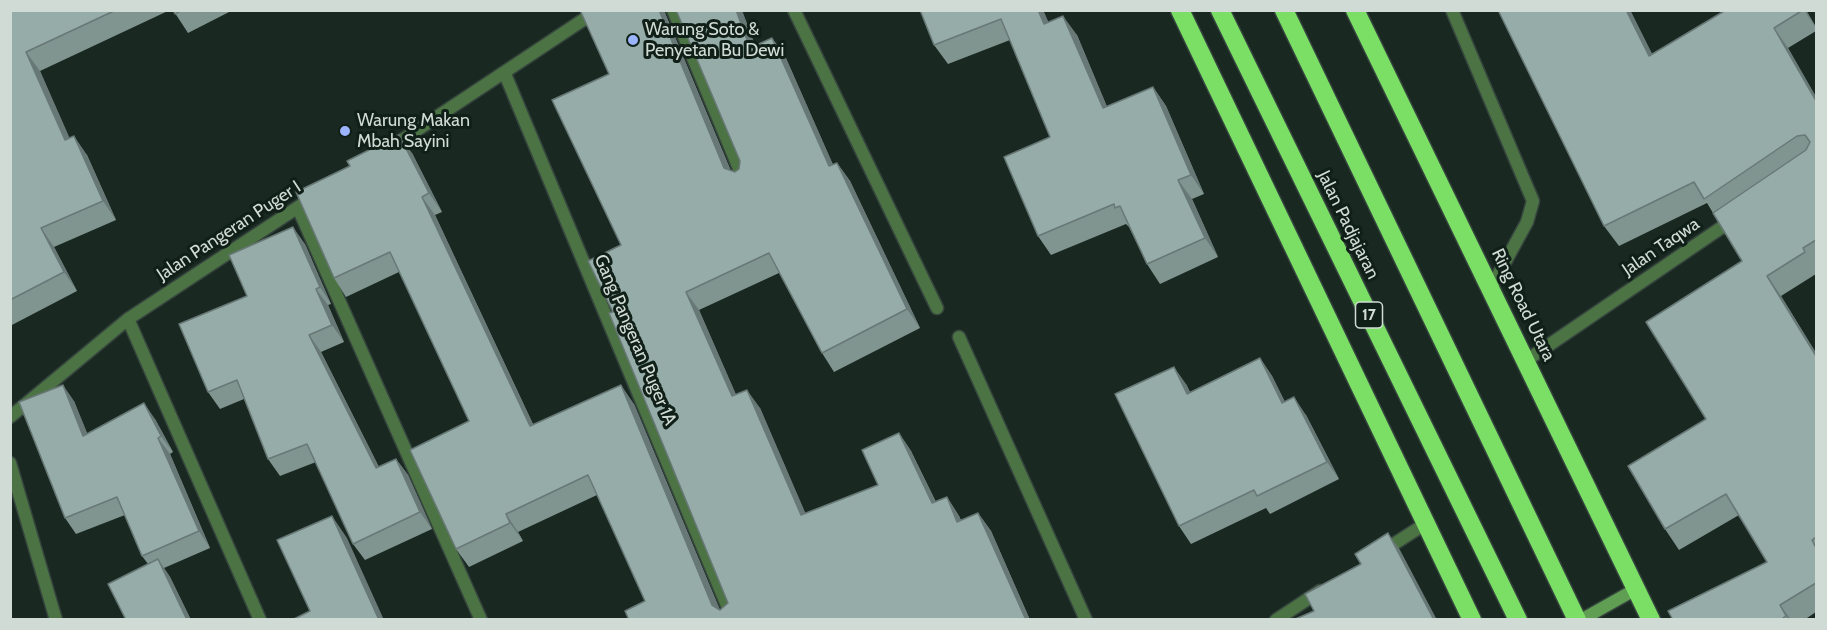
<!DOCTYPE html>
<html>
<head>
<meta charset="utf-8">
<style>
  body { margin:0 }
  #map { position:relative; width:1827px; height:630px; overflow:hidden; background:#192921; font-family:Cabin,sans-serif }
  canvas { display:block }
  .frame { position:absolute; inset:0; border:12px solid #d1dbd5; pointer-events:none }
</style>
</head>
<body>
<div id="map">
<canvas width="1827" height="630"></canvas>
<div class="frame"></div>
</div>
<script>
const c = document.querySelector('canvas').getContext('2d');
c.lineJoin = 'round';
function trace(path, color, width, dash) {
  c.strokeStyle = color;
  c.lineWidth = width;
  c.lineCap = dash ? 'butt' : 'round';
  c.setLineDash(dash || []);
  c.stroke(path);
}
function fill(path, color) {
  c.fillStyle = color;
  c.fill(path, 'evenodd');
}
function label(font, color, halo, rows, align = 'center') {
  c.font = font + ' Cabin,sans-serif';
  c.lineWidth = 6;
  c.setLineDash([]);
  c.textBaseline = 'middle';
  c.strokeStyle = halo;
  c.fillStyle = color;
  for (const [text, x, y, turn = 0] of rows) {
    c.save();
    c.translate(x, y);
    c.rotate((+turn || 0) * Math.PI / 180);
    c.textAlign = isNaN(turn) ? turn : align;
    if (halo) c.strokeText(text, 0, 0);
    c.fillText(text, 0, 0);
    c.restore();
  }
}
const lane = new Path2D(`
  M1452,10L1533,201L1527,222L1491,288`);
const street = new Path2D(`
  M673,10L745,183
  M794,10L937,308
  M505,74L733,620
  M390,148L598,10
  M298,208L481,620
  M128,319L260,620
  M959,337L1086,620
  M1527,360L1734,219
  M10,417L128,319L315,196
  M10,463L56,620
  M1383,551L1425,524
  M1276,620L1320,591`);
const secondary = new Path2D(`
  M1581,620L1636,589`);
const highway = new Path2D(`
  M1180,10L1472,620
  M1220,10L1518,620
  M1284,10L1577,620
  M1355,10L1651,620`);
trace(lane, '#36453e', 15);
trace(street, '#36453e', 15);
trace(secondary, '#36453e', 15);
trace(highway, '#36453e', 21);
trace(lane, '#4c7344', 12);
trace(street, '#4c7344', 12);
trace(secondary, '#609f53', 12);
trace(highway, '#7bdf66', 18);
fill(new Path2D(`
  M10,10H170L40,71L69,138L87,155L116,220L54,247L77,291L10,326Z
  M173,10H233L188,33Z
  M580,10H666L665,13L731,171L735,172L739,169L755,46L772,38L785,56L833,165L837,163L850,181L920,328L834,372L822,353L779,273L699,310L736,395L760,408L805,513L878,485L899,433L911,451L936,502L947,497L959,516L961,520L978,513L991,531L1030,620H629L645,601L597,495L518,532L523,541L469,567L456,549L469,421L399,272L346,297L334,278L412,153L442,212L435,215L533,424L634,404L720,610L728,603L613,312L621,245L609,74Z
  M920,10H1043L1048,22L1077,35L1107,107L1153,87L1166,106L1204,194L1192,199L1218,257L1160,284L1147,264L1129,227L1126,224L1051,255L1038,236L1050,137L1010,40L948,64L934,45Z
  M1498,10H1630L1652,54L1726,10H1806L1816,27V31L1788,48L1816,97V274L1781,296L1816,353V612L1804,620H1673L1767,562L1739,515L1679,550L1665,529L1706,419L1742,261L1707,203L1619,246L1604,226Z
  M305,244L331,304L328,305L344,342L321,352L379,467L396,459L408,475L432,529L365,560L353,544L316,462L280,476L268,459L244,399L220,409L208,392L247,296Z
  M1260,358L1272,376L1285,402L1306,415L1339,479L1270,514L1266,508L1191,544L1179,526L1186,384L1190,392Z
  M74,401L87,434L155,419L173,452L170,454L210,548L164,568L170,577L191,620H126L148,564L142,556L125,515L76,534L65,518Z`), '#809490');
fill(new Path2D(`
  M659,10H666L665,13L737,186L724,168Z
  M736,10H742L763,66L750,48Z
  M1038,10H1043L1058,43L1044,24Z
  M1626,10H1630L1663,76L1649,56Z
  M1804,10H1806L1816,28Z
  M1063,16L1077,35L1116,128L1103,108Z
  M1774,28L1788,48L1816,97V101Z
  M772,38L785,56L842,185L829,166Z
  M26,52L40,71L79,159L65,140Z
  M1153,87L1166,106L1204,194L1191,175Z
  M399,135L412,153L442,212L429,193Z
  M74,136L87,155L116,220L103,201Z
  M837,163L850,181L920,328L907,309Z
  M1178,180L1192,199L1218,257L1205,238Z
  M422,197L435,215L542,444L530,426Z
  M293,227L305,244L331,304L320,287Z
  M41,228L54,247L77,291L64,272Z
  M1767,276L1781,296L1816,353V356Z
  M316,289L328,305L344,342L332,325Z
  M686,292L699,310L745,415L732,396Z
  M309,335L321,352L388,485L376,468Z
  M1260,358L1272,376L1294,421L1282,403Z
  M1174,367L1186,384L1199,412L1187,394Z
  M63,385L74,401L95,452L83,436Z
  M621,385L634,404L724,620L712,605Z
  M747,390L760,408L814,533L801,515Z
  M1294,397L1306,415L1339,479L1327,462Z
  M144,403L155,419L173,452L161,436Z
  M899,433L911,451L945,522L932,503Z
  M158,438L170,454L210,548L199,531Z
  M396,459L408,475L432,529L420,512Z
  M947,497L959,516L970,541L957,522Z
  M978,513L991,531L1030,620H1026Z
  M506,514L518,532L523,541L510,523Z
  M332,516L347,538L384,620H379Z
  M1388,533L1400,550L1437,620H1434Z
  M158,559L170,577L191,620H187Z
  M1780,605L1791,620H1789L1786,616Z`), '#687876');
const building = new Path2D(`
  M10,10H116L26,52L65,140L74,136L103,201L41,228L64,272L10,300Z
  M173,10H182L175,14Z
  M580,10H659L724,168L735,172L739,169L740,161L676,10H736L750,48L772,38L829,166L837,163L907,309L822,353L769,253L686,292L732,396L747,390L801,515L878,485L862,450L899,433L932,503L947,497L957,522L978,513L1026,620H629L625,611L645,601L588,475L506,514L510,523L456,549L410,450L469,421L390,252L334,278L296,192L350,166L347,161L399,135L429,193L422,197L530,426L621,385L712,605L720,610L728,603L609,313L613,312L588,261L621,245L552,100L609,74Z
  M920,10H1038L1044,24L1063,16L1103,108L1153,87L1191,175L1178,180L1205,238L1147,264L1120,206L1115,208L1114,204L1038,236L1004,157L1050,137L1001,19L934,45Z
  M1498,10H1626L1649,56L1726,10H1803L1774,28L1816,101V240L1803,248L1805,252L1767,276L1816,356V537L1812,540L1816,548V583L1780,605L1786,616L1780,620H1673L1668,611L1767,562L1726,494L1665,529L1628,466L1706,419L1646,322L1742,261L1713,213L1806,150L1810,142L1805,135L1797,136L1704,199L1694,182L1604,226Z
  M293,227L320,287L316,289L332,325L309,335L376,468L396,459L420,512L353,544L307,444L268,459L237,380L208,392L179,324L247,296L229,255Z
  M1260,358L1282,403L1294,397L1327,462L1257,496L1254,490L1179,526L1115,394L1174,367L1187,394Z
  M63,385L83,436L144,403L161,436L158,438L199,531L142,556L117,497L65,518L19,402Z
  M332,516L379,620H292L310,611L277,540Z
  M1388,533L1434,620H1293L1314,611L1305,594L1361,564L1355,554Z
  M158,559L187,620H126L108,584Z`);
fill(building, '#95aca8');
trace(building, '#687876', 1.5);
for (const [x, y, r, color] of [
  [633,40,6,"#9cb4fd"],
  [345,131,6,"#9cb4fd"]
]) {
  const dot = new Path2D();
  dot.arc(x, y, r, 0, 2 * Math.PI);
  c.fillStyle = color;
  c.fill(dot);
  trace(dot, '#102018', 2);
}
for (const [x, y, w] of [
  [1369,315,27]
]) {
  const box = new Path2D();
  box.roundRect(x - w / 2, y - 13, w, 26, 4.5);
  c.fillStyle = '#102018';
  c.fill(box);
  trace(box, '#d1dbd5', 1.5);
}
label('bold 16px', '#d1dbd5', null, [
  ["17",1369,315]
]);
label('18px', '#d1dbd5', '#102018', [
  ["Warung Soto &",645,30],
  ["Penyetan Bu Dewi",645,51],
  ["Warung Makan",357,121],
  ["Mbah Sayini",357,142]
], 'left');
label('18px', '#d1dbd5', '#102018', [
  ["Jalan Padjajaran",1348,225,64],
  ["Jalan Pangeran Puger I",229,231,-33],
  ["Jalan Taqwa",1661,247,-34],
  ["Ring Road Utara",1523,305,64],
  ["Gang Pangeran Puger 1A",635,340,67]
]);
</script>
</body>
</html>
